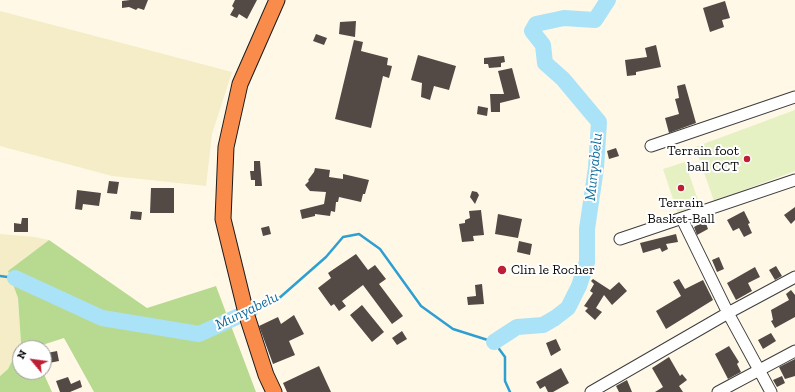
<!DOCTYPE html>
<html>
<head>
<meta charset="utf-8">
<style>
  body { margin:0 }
  #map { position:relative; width:795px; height:392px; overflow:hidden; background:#fff8e7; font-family:"Zilla Slab",serif }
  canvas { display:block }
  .north { position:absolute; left:12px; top:340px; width:40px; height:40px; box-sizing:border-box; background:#fff; border:1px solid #9d9d9d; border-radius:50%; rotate:299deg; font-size:11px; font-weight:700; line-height:16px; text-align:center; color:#0a0a0a }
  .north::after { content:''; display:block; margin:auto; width:14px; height:18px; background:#bd1f34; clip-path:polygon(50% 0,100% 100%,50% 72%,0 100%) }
</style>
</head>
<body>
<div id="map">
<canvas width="795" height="392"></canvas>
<div class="north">N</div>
</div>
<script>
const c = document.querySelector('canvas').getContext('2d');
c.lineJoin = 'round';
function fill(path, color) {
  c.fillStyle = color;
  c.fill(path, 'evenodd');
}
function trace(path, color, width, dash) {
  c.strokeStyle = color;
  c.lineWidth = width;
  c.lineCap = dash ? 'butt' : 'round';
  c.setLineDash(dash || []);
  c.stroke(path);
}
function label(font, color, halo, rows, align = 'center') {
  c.font = font + ' "Zilla Slab",serif';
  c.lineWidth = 4;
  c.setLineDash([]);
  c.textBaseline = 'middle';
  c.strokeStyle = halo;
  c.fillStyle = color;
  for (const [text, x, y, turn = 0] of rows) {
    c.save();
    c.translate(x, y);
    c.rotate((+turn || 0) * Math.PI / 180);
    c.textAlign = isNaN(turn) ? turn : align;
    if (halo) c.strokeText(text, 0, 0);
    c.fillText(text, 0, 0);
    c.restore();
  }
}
fill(new Path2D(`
  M0,11L232,72L212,134L206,186L112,176L0,146Z
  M0,234L35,237L49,240L8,271L18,298L21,343L8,369L0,376Z`), '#f5edc7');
fill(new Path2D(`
  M49,240L147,308L216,286L256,392H94L64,338L33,348H20V372H43L52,392H0V376L8,369L21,343L18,298L8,271Z`), '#b8da90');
fill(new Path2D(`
  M795,110V171L714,201L695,147Z
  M685,162L700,206L678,214L663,169Z`), '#e5f0c3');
trace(new Path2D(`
  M0,276L15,278
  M251,311L277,300L326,257L343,237L359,234L380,249L421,306L453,329L494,342L505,357V381L510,392`), '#2f9ed1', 2.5);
trace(new Path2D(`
  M15,278L102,318L199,334L250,311
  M494,342L517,327L543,325L555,318L568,308L579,286L587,262V229L596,168L599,122L563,79L545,63L543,45L532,31L536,24L564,18L595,20L608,0`), '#aae2f8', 16);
fill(new Path2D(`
  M130,0H148L144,10L138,8L136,10L129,7L122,8V1Z
  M235,0H257L247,19L239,14L237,18L230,15L234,8L232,6Z
  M725,1L730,18L722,20L724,27L710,32L703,8Z
  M356,21L355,37L339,34L340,22Z
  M316,34L327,38L324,45L313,41Z
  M354,40L363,42L361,51L388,58L387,65L392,66L389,78L383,76L371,128L335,119Z
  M656,45L661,67L636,72V75L627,76L625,60L647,57L645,48Z
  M418,55L456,66L449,90L434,86L430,100L421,97L422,83L411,80Z
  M504,56L505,62L501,63V67L489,68L488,64H484V58Z
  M512,68L520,98L500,103V112H491L490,94H504L498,71Z
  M685,84L696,123L669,133L665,118L679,114L675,99L679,98L677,86Z
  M478,106L488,108L487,116L477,114Z
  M616,148L619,156L609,159L607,151Z
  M254,161H260L262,186H255V180H251L250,171H254Z
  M315,168L330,170L329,177L343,179V174L369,180L365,194H363L361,202L339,197L338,202H336L335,212L331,211L330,216L315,214V216L302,219L300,210L324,204L326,192L310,191L305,185L309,181L308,180L314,172Z
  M109,181L119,182L117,194L107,193Z
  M151,188H174V213H150Z
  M77,190L101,193L99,206L83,204L82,210L75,209Z
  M472,191L477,192L479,195L475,204L470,197Z
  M795,207V220L791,224L784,215Z
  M481,210L484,235L473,236L474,241L462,242L459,224L465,223V220L470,218L469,211Z
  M131,211L142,212L141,220L130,219Z
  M744,211L750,223L748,224L752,233L744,237L739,228L733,231L727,220Z
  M498,214L522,219L518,238L495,234Z
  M22,218H28V232H14V223L21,224Z
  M705,221L708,229L697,235L694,227Z
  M269,226L271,234L263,236L261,228Z
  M676,234L678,242L666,244L668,249L662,252L660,248L643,253L640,243Z
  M519,241L532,244L530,255L517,252Z
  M356,254L368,270L375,265L386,279L379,284L403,316L392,324L363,285L342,301L346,306L339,311L334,304L331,306L318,288L331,278L328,273Z
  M719,257L724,269L717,272L712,260Z
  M776,266L782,276L775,280L769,270Z
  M755,267L760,277L748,283L752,291L736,300L727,283Z
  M593,279L610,290L619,282L627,291L612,305L604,295L596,308L602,312L595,320L585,311L588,308L584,306L593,293L590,291L594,284L591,281Z
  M679,279L685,289L703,280L713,300L666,329L656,311L681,296L673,282Z
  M482,284L484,304L468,305L467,297L476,296L475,285Z
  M791,290L795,295V317L775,328L771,321L773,320L771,310L789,300L786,294Z
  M362,305L384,332L372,342L350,315Z
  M294,315L304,334L289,341L295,355L273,364L259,326L278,317L281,324Z
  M402,331L407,339L397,345L392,338Z
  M771,333L776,341L763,349L758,340Z
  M556,339L561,350L551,356L546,343Z
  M729,346L739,362L737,364L741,372L728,379L715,354Z
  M57,351L59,361L49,363L47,353Z
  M669,357L680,376L682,374L687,380L679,386L683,392H655L663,387L652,368Z
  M795,359V376L785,379L779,367Z
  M319,366L331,392H287L283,383Z
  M561,368L569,383L553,392H548L545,386L540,389L536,382Z
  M782,376L785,383L777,387L773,380Z
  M68,377L71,384L80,380L82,387L70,392H60L56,381Z
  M627,380L632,392H619L616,386Z`), '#534a46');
const minor = new Path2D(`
  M651,146L795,97
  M682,219L728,313L771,392
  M620,239L795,180
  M591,392L728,313L795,277
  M718,392L795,351`);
const highway = new Path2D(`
  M274,392L266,375L246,313L223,219L226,147L240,84L277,0`);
trace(minor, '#3d3d3d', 13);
trace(highway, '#1b1b1b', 17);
trace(minor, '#fff', 11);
trace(highway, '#f98b4b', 15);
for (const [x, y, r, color] of [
  [747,159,4,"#bd1f34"],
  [681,188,4,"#bd1f34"],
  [502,270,5,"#bd1f34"]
]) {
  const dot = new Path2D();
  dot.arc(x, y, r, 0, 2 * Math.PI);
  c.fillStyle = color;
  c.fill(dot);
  trace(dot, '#fff', 1.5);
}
label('14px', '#0a0a0a', '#fff', [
  ["Terrain foot",739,151],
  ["ball CCT",739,167],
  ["Terrain",681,203,"center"],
  ["Basket-Ball",681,219,"center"],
  ["Clin le Rocher",511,270,"left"]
], 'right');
label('italic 15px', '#116d9e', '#fff', [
  ["Munyabelu",594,167,-84],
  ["Munyabelu",247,311,-26]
]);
</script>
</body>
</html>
